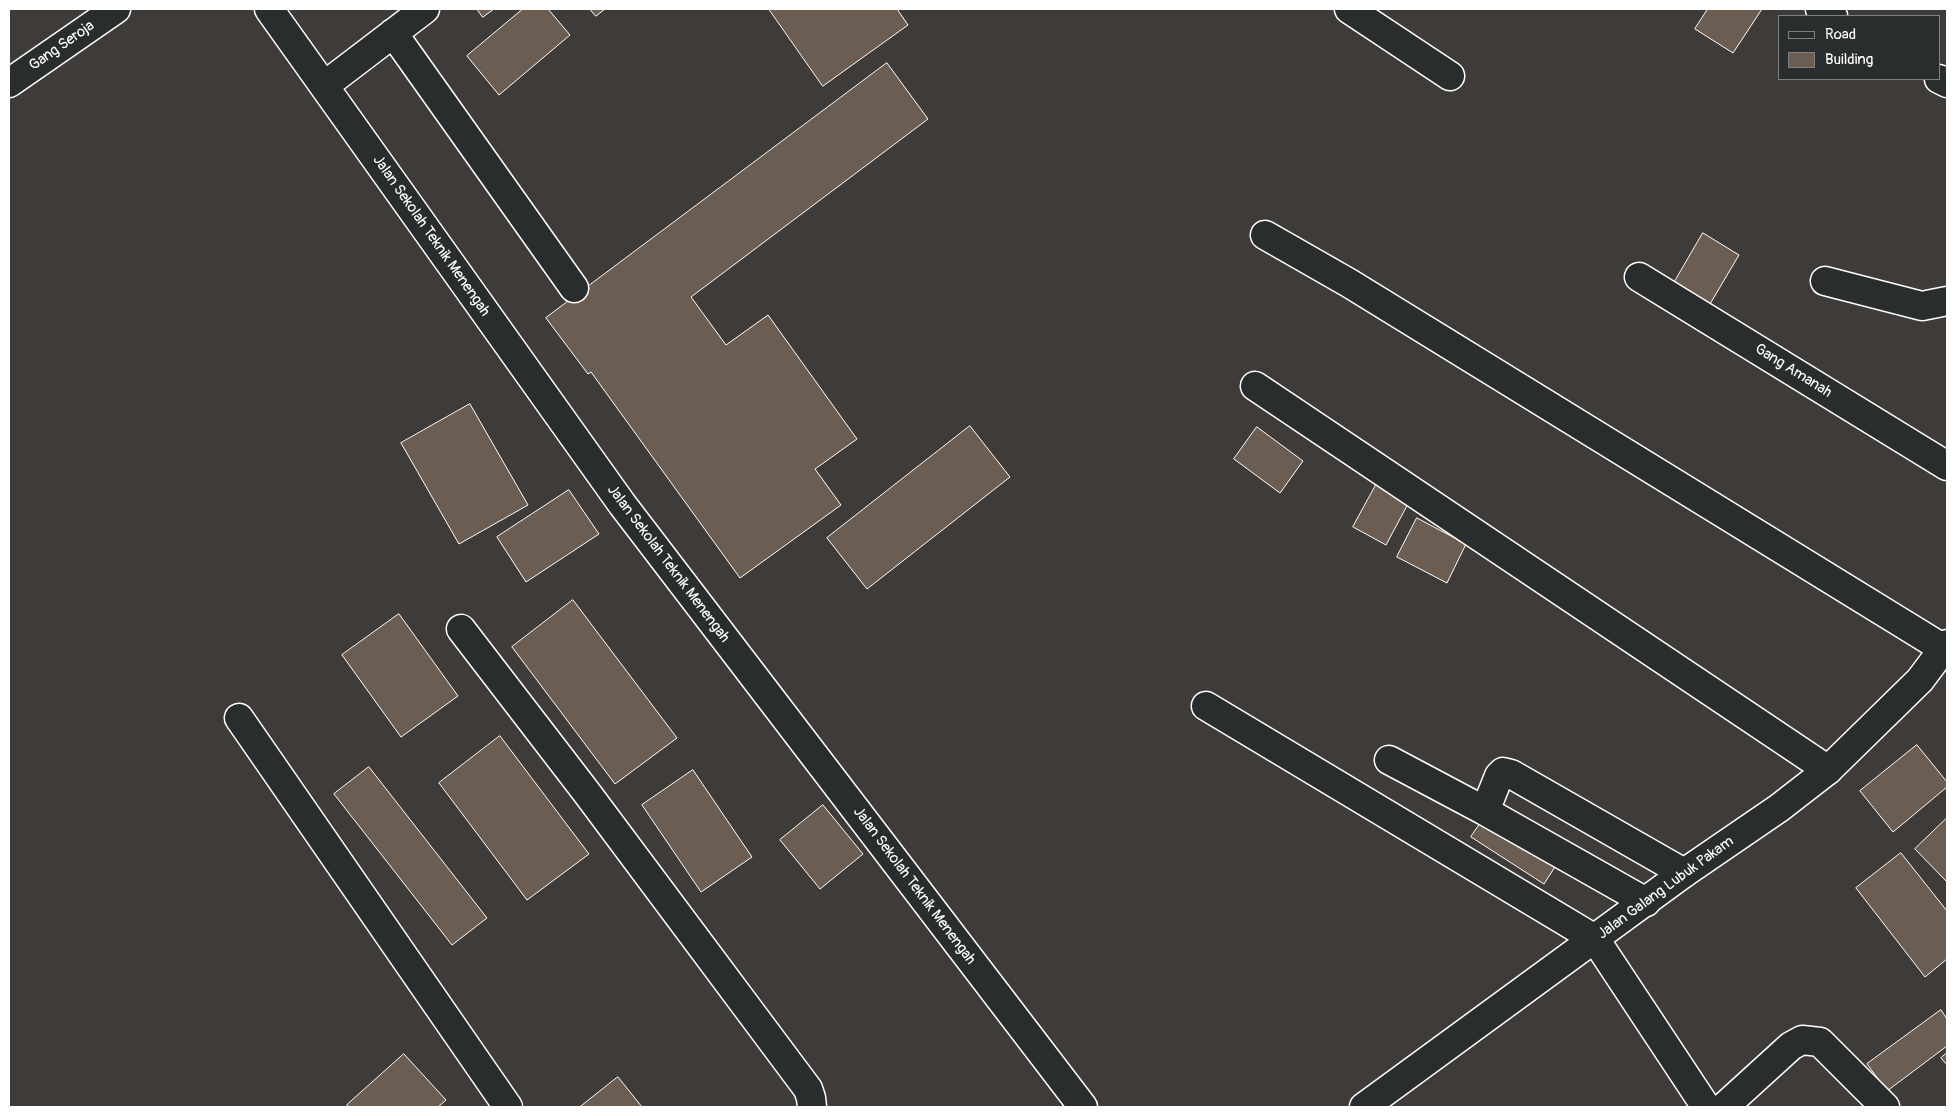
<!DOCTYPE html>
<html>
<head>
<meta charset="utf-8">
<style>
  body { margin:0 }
  #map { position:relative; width:1956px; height:1116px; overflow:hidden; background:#3e3b38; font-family:Pangolin,sans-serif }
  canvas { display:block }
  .frame { position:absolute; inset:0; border:10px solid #fff; pointer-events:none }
  .legend { position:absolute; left:1778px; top:15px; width:162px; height:65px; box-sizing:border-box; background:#2a2d2e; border:1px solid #7f8182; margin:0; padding:6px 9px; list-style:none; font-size:15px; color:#fff }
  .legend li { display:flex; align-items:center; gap:10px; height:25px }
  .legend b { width:25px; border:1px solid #7f8182 }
</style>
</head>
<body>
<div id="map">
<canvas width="1956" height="1116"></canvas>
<div class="frame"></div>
<ul class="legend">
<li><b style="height:6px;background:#2a2d2e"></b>Road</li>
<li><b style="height:14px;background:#6b5d51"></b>Building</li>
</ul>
</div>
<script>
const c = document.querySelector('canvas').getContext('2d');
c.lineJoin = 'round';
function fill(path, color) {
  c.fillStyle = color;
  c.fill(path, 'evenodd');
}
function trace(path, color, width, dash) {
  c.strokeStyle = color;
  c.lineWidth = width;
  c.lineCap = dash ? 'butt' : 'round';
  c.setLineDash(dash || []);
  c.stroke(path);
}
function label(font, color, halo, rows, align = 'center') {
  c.font = font + ' Pangolin,sans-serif';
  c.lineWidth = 4;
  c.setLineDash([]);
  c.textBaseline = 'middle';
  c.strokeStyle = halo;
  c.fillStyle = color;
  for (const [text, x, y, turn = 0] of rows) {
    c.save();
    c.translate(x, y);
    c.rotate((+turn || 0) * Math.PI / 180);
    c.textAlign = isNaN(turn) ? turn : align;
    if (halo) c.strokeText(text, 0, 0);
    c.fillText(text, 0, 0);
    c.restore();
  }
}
const building = new Path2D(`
  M477,9H494L483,17Z
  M523,9H548L570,35L499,95L467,56Z
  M590,9H605L596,16Z
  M769,9H897L908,25L823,86Z
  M1708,9H1762L1733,53L1695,29Z
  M887,63L928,119L691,297L726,345L768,315L857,439L815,469L841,505L740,578L591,372L588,374L546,318Z
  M1703,233L1739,255L1710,304L1674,283Z
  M470,404L528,505L459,544L401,443Z
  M970,426L1010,477L867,589L827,538Z
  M1257,427L1303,461L1280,493L1234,459Z
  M1376,485L1409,502L1386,545L1353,527Z
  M569,490L599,534L526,582L497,537Z
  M1417,518L1466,544L1447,583L1397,557Z
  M573,600L677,738L615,784L512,647Z
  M399,614L458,696L401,737L342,655Z
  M500,736L589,854L527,900L439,783Z
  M1917,745L1947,782V787L1893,832L1860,791Z
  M369,767L487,918L452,945L334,794Z
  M693,770L752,857L701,892L642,805Z
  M823,805L863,854L820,889L780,840Z
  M1488,812L1560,859L1544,884L1471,837Z
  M1947,818V882L1915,849Z
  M1901,853L1947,911V959L1925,977L1856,888Z
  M1941,1010L1947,1019V1046L1887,1091L1867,1064Z
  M1947,1053V1065L1941,1058Z
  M404,1054L446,1100L438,1107H350L347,1105Z
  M618,1077L642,1107H580Z`);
fill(building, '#6b5d51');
trace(building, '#fff', 1);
const minor = new Path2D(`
  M269,9L622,504L1083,1107
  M1349,9L1450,76
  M1820,9L1833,16
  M393,33L574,288
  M1939,79L1947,83
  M9,83L116,9
  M324,86L425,9
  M1265,235L1349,283L1944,649
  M1639,277L1947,466
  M1825,281L1922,306L1947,301
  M1255,386L1828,770
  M461,629L587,793L808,1089L811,1098L812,1107
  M1206,706L1595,939L1706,1107
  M239,718L508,1107
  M1389,760L1485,811L1646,902
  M1485,811L1499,776L1503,772L1511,774L1684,873
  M1724,1107L1791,1046L1802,1040L1820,1042L1885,1107`);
const major = new Path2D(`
  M1364,1107L1684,873L1779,808L1828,770L1920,680L1947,644`);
trace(minor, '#fff', 31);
trace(major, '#fff', 31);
trace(minor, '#2a2d2e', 28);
trace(major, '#2a2d2e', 28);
label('15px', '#fff', '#2a2d2e', [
  ["Gang Seroja",62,46,-35],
  ["Jalan Sekolah Teknik Menengah",431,236,55],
  ["Gang Amanah",1793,371,32],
  ["Jalan Sekolah Teknik Menengah",668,564,53],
  ["Jalan Sekolah Teknik Menengah",914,886,53],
  ["Jalan Galang Lubuk Pakam",1666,888,-36]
]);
</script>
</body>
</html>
